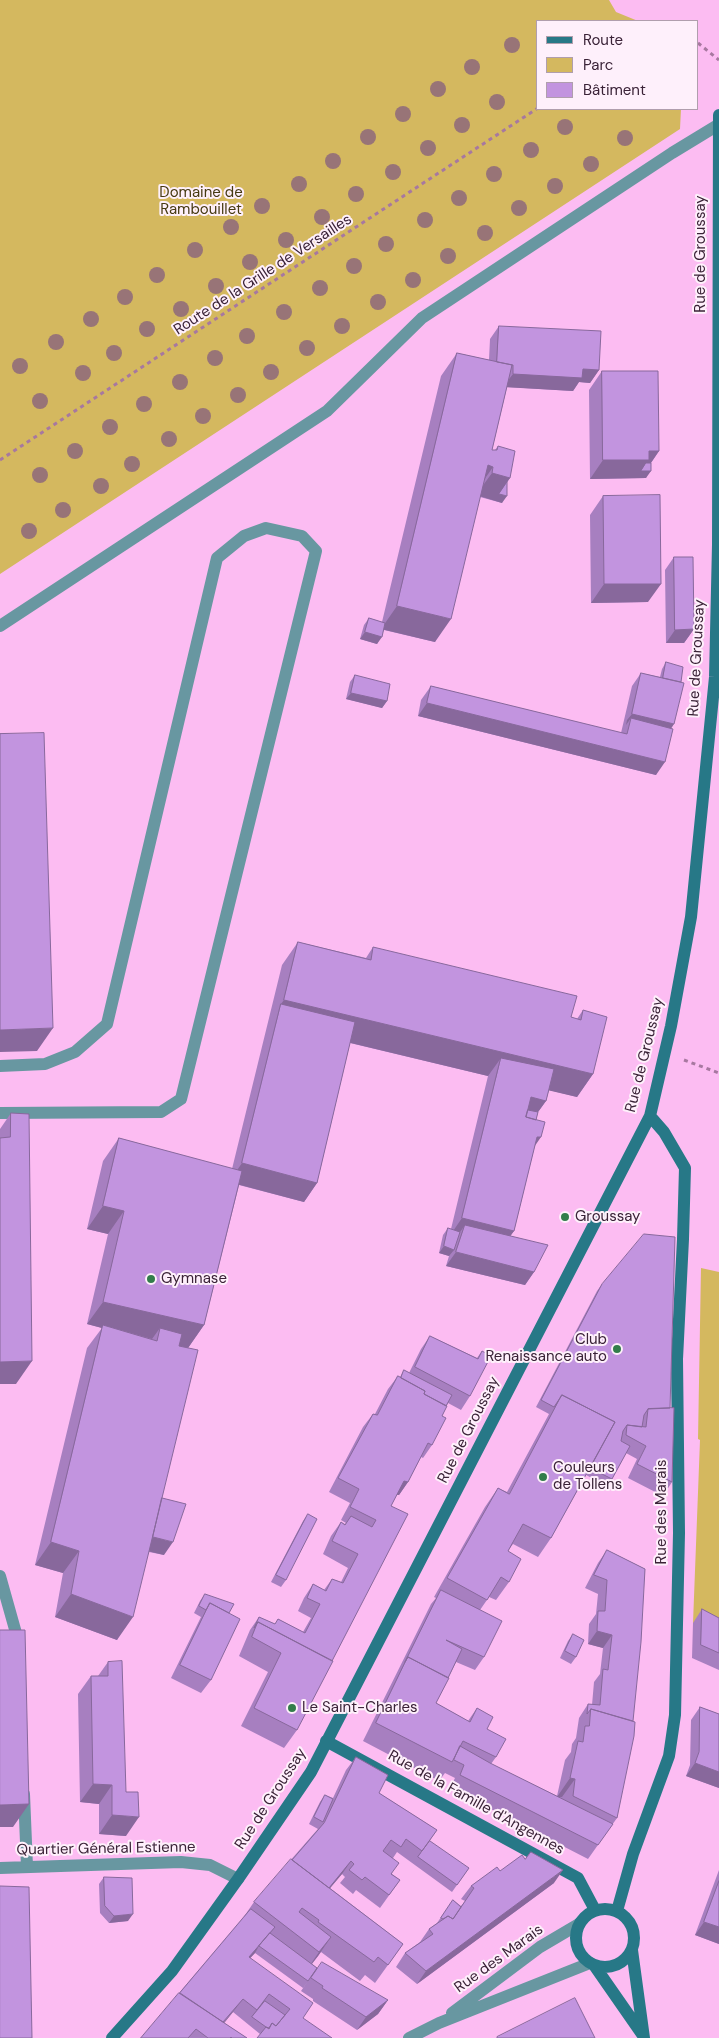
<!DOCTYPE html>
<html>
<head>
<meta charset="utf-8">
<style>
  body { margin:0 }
  #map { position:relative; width:719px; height:2038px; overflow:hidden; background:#fcbcf2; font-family:"DM Sans",sans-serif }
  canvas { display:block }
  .legend { position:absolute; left:536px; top:20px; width:162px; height:90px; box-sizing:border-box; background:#fef0fb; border:1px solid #b09ead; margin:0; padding:6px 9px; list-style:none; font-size:15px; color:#3a2237 }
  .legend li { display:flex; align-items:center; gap:10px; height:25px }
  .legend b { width:25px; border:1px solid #b09ead }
</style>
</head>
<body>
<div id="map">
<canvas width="719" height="2038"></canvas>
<ul class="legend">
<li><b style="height:6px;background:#277887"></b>Route</li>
<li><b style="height:14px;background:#d4b85f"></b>Parc</li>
<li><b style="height:14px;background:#c294df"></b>Bâtiment</li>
</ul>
</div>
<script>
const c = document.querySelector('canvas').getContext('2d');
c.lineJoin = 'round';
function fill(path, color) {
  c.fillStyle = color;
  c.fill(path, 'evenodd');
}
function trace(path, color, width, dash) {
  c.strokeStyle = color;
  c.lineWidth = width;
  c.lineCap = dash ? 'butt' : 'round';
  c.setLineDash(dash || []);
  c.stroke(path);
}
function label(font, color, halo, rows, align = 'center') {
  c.font = font + ' "DM Sans",sans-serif';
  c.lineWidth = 4;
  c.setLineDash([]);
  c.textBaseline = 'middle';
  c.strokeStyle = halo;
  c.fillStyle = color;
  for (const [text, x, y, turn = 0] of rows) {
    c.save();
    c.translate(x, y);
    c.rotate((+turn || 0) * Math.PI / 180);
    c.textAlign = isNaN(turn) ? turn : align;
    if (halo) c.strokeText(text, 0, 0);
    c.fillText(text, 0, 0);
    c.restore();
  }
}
fill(new Path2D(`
  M0,0H609L616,12L638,21H538V109H681L680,129L0,574Z
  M701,1268L719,1272V1635L693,1623L700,1440L698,1439Z`), '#d4b85f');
trace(new Path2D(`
  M698,43L719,60
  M0,460L538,108
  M684,1060L719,1073`), '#a778a0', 3, [4, 4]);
trace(new Path2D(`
  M0,626L327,411L422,318L672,153L718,125
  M0,1066L45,1064L75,1052L107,1024L217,558L244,536L266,528L302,536L316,551L181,1099L161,1112L0,1113
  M0,1576L16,1633L17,1647
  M24,1794L27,1867
  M0,1868L181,1862L210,1865L238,1879`), '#6897a1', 12);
trace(new Path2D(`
  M452,2013L540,1947L579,1924
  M409,2038L439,2023L590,1963`), '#6897a1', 12);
trace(new Path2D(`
  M326,1741L578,1878L595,1910
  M576 1938a29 29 0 1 1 58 0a29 29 0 1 1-58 0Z
  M617,1911L633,1854L669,1756L675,1715L679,1533L677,1359L683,1239L685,1168L664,1132L650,1116
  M632,1950L644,2038
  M594,1965L642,2034
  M112,2038L172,1971L238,1879L311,1772L650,1116L671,1026L691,917L715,677L718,545L719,115`), '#277887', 12);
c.fillStyle = '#987477';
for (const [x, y] of [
  [512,45],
  [472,67],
  [438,89],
  [497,102],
  [403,114],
  [462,125],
  [565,127],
  [368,137],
  [625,138],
  [428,148],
  [531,150],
  [333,161],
  [591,164],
  [393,172],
  [494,174],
  [299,184],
  [555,186],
  [356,194],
  [459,198],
  [262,206],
  [519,208],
  [322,217],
  [425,220],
  [231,227],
  [485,233],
  [286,240],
  [386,244],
  [195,250],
  [448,256],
  [250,262],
  [354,266],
  [157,275],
  [413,280],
  [216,286],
  [320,288],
  [125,297],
  [378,302],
  [181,309],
  [284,312],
  [91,319],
  [342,326],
  [147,329],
  [247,336],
  [56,342],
  [307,348],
  [114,353],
  [215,358],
  [20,366],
  [271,372],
  [83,373],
  [180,382],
  [238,395],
  [40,401],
  [144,404],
  [203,416],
  [110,427],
  [169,439],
  [75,451],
  [132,464],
  [40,475],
  [101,486],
  [63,510],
  [29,531]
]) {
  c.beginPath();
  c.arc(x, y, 8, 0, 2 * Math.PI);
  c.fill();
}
fill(new Path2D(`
  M499,326L599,370L590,383L579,382L573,391L507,387L492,450H495L498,446L510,478L507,482L502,503L480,497L435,642L384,630L377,644L360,639L364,625L369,618L382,622L441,376L457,353L489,360L490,339Z
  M602,371L659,451L651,463L646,478L590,479L589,390Z
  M603,496L648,602L591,603L590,515Z
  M674,557L694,629L684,643H666L665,570Z
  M666,662L671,729L656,775L418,716L421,700L431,686L621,733L632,686L641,673L660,677L662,669Z
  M355,675L387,701L382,708L346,699L350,682Z
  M298,942L366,958L373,947L571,1017L577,1019L583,1010L593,1074L577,1097L549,1090L546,1101L538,1112L536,1120L535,1145L514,1231L510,1236L534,1272L525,1285L446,1266L449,1256L439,1253L443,1235L448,1228L451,1229L488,1076L350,1043L317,1183L304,1202L239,1185L204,1325L188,1348L162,1498L164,1555L149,1552L117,1640L55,1617L63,1573L35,1565L87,1348L102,1328L87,1324L108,1234L87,1229L103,1161L119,1138L232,1169L282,965Z
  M11,1113L16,1384H0V1129Z
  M602,1284L670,1408L672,1482L663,1496L628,1478L637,1459L626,1453L612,1479L607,1486L586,1475L551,1538L538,1557L513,1544L508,1551L509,1582L496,1600L489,1597L480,1610L484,1657L475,1670L456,1662L436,1703L468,1721L477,1708L487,1729L496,1757L491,1764L557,1796L565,1760L571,1752L572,1744L576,1738L579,1718L588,1704L592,1705L594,1682L600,1674L603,1648L588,1644L589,1624L596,1614L598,1594L585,1588L598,1563L607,1550L645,1569L617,1818L588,1859L450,1788L455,1778L445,1773L439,1781L363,1741L431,1604L436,1598L434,1597L485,1507L498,1488L507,1492L549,1414L536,1407L597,1291Z
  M430,1336L477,1358L482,1351L470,1396L461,1410L448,1403L442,1416L432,1445L423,1458L421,1457L408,1482L399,1495H396L391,1506L297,1730L284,1748L241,1726L268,1672L239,1656L250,1630L259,1617L275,1624L278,1619L303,1632L311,1618L298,1611L304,1598L313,1584L324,1590L332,1579L341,1582L348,1568L323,1554L331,1536L341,1522L345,1524L346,1523L341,1520L350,1503L329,1492L363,1427L373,1414H375L388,1389L398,1376L400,1377L404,1370L409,1373L421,1349Z
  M308,1514L286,1580L281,1587L271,1582L303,1521Z
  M205,1594L229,1613L211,1680L201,1693L171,1678L201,1617L194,1613L200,1601Z
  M702,1609L719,1618V1670L692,1658L693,1623Z
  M573,1634L576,1657L571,1664L560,1658L568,1641Z
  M108,1662L126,1836L99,1834V1804L80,1802L78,1694L91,1676H98Z
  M700,1707L719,1714V1788L686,1776L690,1765L691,1720Z
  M356,1757L379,1793L437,1830L421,1853L469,1868L452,1892L397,1852L393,1858L392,1874L400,1880L380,1908L356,1890L353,1894L340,1883L345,1877L342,1874L330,1888L403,1944L375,1983L365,1975L360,1981L321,1952L312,1964L317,1968L388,2000L378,2014L357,2030L313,2001V1999L301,1991L308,1981L303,1988L255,1953L250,1958L303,2018L260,2034L233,2012L224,2023L247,2038H141L243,1918L254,1902L317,1830L318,1829L309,1824L320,1802L325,1795L333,1798L346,1770Z
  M525,1859L554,1883L417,1984L396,1967L405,1953L420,1942L429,1929L437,1923L453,1900L461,1906L465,1901L461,1899L471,1886Z
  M719,1870V1944L695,1935Z
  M104,1877L128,1921L109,1923L100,1913L99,1884Z`), '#a77fc0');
fill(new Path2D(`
  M583,369L599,370L590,383L579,382L573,391L503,387L513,374Z
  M649,451H659L646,470L651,471L646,478L590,479L603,460Z
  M488,465L493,467L477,490Z
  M492,473L510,478L499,494L507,496L502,503L476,495Z
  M604,584H661L648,602L591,603Z
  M397,606L451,619L435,642L381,629Z
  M694,629L684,643H666L675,630Z
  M365,632L382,637L377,644L360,639Z
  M351,693L387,701L382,708L346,699Z
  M427,703L665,762L656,775L418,716Z
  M632,714L674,724L667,735L631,718L626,725L627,720Z
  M284,1000L593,1074L577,1097L496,1078L501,1058L488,1076L276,1025L281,1004Z
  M53,1028L37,1051L0,1052V1030Z
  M531,1097L546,1101L533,1119L521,1117Z
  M537,1137H541L528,1156Z
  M242,1163L317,1183L304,1202L229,1182Z
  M103,1206L124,1211L108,1234L87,1229Z
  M462,1218L514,1231L501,1249L465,1225L456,1238L449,1237Z
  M444,1246L454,1250L449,1256L439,1253Z
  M456,1252L534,1272L525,1285L446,1266Z
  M103,1302L204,1325L188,1348L157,1341L160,1328L152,1339L103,1325L102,1328L87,1324Z
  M32,1361L16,1384H0V1362Z
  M404,1481L408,1482L399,1495L394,1494Z
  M148,1536L173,1542L164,1555L139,1549Z
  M51,1542L79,1551L63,1573L35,1565Z
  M71,1594L133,1617L117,1640L55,1617Z
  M597,1631L612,1635L603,1648L588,1644Z
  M695,1763L719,1772V1788L686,1776Z
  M570,1778L575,1779L562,1797H557Z
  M93,1784L112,1785L99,1804L80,1802Z
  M29,1804L13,1827H0V1805Z
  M112,1815L139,1817L126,1836L99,1834Z
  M351,1861L342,1874L315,1906L325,1892Z
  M563,1870L554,1883L417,1984L426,1971Z
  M133,1914L128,1921L109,1923L114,1916Z
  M704,1922L719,1927V1944L695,1935Z
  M275,1927L265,1940L259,1946L255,1953L239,1970L249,1957Z
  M331,1937L318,1956L306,1971L319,1952Z
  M243,1999L233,2012L212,2038L220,2027Z
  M388,2000L378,2014L357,2030L366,2017Z`), '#88689c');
const building = new Path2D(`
  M499,326L601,331L599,370L583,369L582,378L513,374V365L497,362Z
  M457,353L512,365L492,450H497L498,446L515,451L510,478L492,473L493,467L488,465L451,619L397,606Z
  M602,371H658L659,451H649V460H603Z
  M646,463H651V471H641Z
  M507,482V496L499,494Z
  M660,495L661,584H604L603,496Z
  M674,557H693L694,629L675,630Z
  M369,618L385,623L382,637L365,632Z
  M666,662L683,667L681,682L663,678Z
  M641,673L684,683L674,724L632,714Z
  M355,675L390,684L387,701L351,693Z
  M431,686L627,734L631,718L673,729L665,762L427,703Z
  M44,733L53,1028L0,1030V734Z
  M298,942L371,960L373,947L577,996L571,1017L581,1020L583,1010L607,1017L593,1074L284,1000Z
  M281,1004L355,1022L317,1183L242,1163Z
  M501,1058L554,1069L546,1101L531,1097L526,1117L545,1122L541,1137H537L514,1231L462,1218Z
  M528,1110L538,1112L536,1120L526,1117Z
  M11,1113L29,1114L32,1361L0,1362V1138L10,1137Z
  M119,1138L242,1171L204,1325L103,1302L124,1211L103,1206Z
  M465,1225L548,1245L534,1272L456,1252Z
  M448,1228L460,1232L454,1250L444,1246Z
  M644,1234L675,1237L670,1408L648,1409L644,1415L642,1427L627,1425L623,1431L621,1441L630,1446L612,1479L590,1468L615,1422L562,1395L554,1407L541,1400L602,1284Z
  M103,1325L157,1341L160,1328L182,1334L179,1346L198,1350L133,1617L71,1594L79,1551L51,1542Z
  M430,1336L478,1359L482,1351L491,1356L470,1396L415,1367Z
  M404,1370L452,1395L446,1406L424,1394L425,1391L401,1378Z
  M398,1376L425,1391L424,1394L447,1406L442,1416L446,1418L432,1445L428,1443L408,1482L404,1481L391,1506L408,1514L332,1661L258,1622L254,1628L259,1617L275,1624L278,1619L305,1633L320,1604L307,1598L313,1584L326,1591L332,1579L343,1583L358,1554L332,1541L341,1522L345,1525L351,1516L372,1527L376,1520L350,1507L359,1489L338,1478L373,1414L377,1415Z
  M562,1395L615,1422L551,1538L523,1524L508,1551L521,1559L509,1582L501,1577L487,1600L447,1578L498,1488L509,1494Z
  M674,1408L672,1482L637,1464L646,1446L626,1435L627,1425L646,1427L648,1409Z
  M162,1498L186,1504L173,1542L153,1537Z
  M308,1514L317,1519L286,1580L276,1575Z
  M607,1550L645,1569L641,1642L633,1721L591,1709L587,1714L588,1704L600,1705L603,1669L608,1670L612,1635L597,1631L598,1611H605L607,1580L594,1575Z
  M441,1590L502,1621L484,1657L446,1640L462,1649L448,1678L408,1657L405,1662Z
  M205,1594L234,1604L229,1613L210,1603L206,1610L199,1606Z
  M210,1603L240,1619L211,1680L180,1665Z
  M702,1609L719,1618V1653L701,1645Z
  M258,1622L333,1661L297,1730L254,1708L281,1653L252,1637Z
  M0,1630H25L29,1804L0,1805Z
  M573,1634L584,1640L576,1657L565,1651Z
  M408,1657L449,1678L436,1703L470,1722L477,1708L493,1717L487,1729L506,1739L496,1757L463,1741L452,1762L376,1723Z
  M122,1661L126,1792H138L139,1817L112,1815V1785L93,1784L91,1676H108V1662Z
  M700,1707L719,1714V1772L695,1763L699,1752Z
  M591,1709L635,1722L634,1736L617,1818L573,1796L575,1779L570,1778L578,1741L583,1742L585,1726H589Z
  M460,1746L490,1763L613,1824L598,1845L460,1775L464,1765L454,1760Z
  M356,1757L388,1775L379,1793L437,1830L422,1851L406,1839L401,1847L391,1840L383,1851L399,1863L391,1874L400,1880L389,1895L365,1877L362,1880L349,1870L354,1864L351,1861L329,1888L292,1860L324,1823Z
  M325,1795L333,1799L323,1822L314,1817Z
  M430,1841L469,1868L457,1885L418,1857Z
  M531,1852L563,1870L426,1971L405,1953L433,1934L429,1929L448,1916L453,1919L474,1888L471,1886L497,1867L500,1871L522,1855L525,1859Z
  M291,1859L403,1944L388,1965L378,1957L374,1962L318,1922L319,1920L302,1908L299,1912L331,1937L319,1952L254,1902Z
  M104,1877L132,1878L133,1914L114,1916L105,1906Z
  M719,1881V1927L704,1922Z
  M0,1886L29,1887L32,2038H0Z
  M453,1900L461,1907L453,1919L448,1916L443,1919L441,1918Z
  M251,1909L275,1927L249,1957L313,2003L303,2018L332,2038H257L266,2027L269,2029L272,2023L276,2026L290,2009L269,1994L257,2010L243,1999L223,2022L180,1993Z
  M270,1933L317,1968L308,1981L259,1946Z
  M322,1962L388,2000L366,2017L322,1988L323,1986L311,1978Z
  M179,1993L247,2038H232L231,2037L230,2038H208L196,2029L188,2038H141Z
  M575,1998L595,2038H497V2037Z
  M265,2001L285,2015L276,2026L272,2023L269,2028L266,2027L252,2017Z`);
fill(building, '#c294df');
trace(building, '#88689c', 1);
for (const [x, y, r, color] of [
  [565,1217,5,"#327d4b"],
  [151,1279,5,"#327d4b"],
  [617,1349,5,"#327d4b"],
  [543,1477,5,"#327d4b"],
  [292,1708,5,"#327d4b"]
]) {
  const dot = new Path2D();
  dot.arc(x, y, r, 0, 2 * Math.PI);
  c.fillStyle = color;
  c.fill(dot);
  trace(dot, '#fef0fb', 2);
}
label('15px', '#463a12', '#fef0fb', [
  ["Domaine de",201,193],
  ["Rambouillet",201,210]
]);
label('15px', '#3a2237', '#fef0fb', [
  ["Rue de Groussay",701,254,-90],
  ["Route de la Grille de Versailles",263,275,-33],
  ["Rue de Groussay",697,658,-87],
  ["Rue de Groussay",645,1055,-76],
  ["Rue de Groussay",469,1430,-63],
  ["Rue des Marais",662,1512,-90],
  ["Rue de Groussay",271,1799,-57],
  ["Rue de la Famille d'Angennes",476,1803,29],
  ["Quartier Général Estienne",106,1849,-1],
  ["Rue des Marais",499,1959,-36]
]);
label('15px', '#3a2237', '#fef0fb', [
  ["Groussay",575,1217],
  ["Gymnase",161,1279],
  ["Club",607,1340,"right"],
  ["Renaissance auto",607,1357,"right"],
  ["Couleurs",553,1468],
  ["de Tollens",553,1485],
  ["Le Saint-Charles",302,1708]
], 'left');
</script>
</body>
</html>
